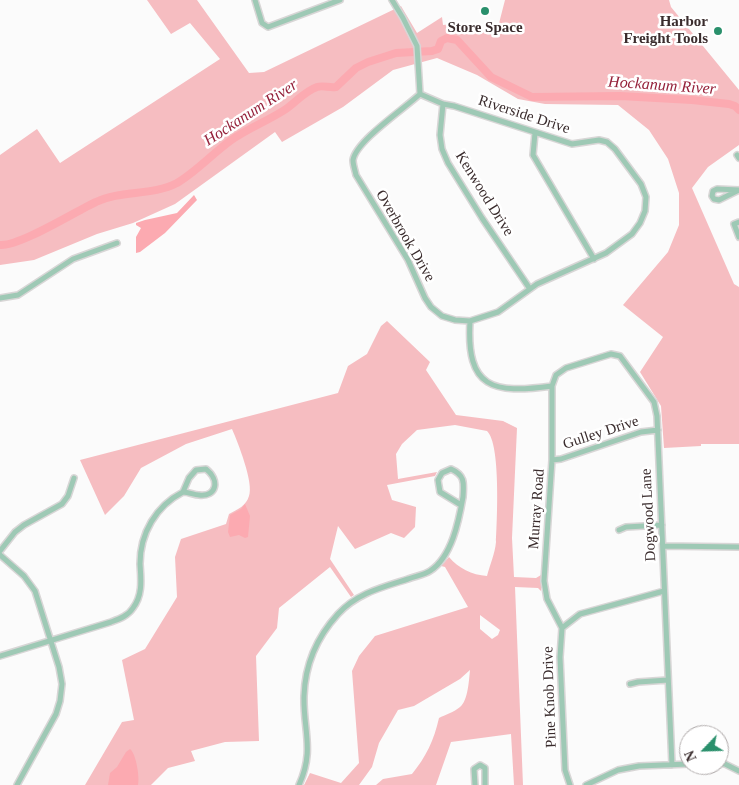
<!DOCTYPE html>
<html>
<head>
<meta charset="utf-8">
<style>
  body { margin:0 }
  #map { position:relative; width:739px; height:785px; overflow:hidden; background:#fbfbfb; font-family:"Times New Roman",serif }
  canvas { display:block }
  .north { position:absolute; left:679px; top:725px; width:50px; height:50px; box-sizing:border-box; background:#fff; border:1px solid #b0abab; border-radius:50%; rotate:246deg; font-size:14px; font-weight:700; line-height:20px; text-align:center; color:#3a2c2d }
  .north::after { content:''; display:block; margin:auto; width:18px; height:22px; background:#2a906c; clip-path:polygon(50% 0,100% 100%,50% 72%,0 100%) }
</style>
</head>
<body>
<div id="map">
<canvas width="739" height="785"></canvas>
<div class="north">N</div>
</div>
<script>
const c = document.querySelector('canvas').getContext('2d');
c.lineJoin = 'round';
function fill(path, color) {
  c.fillStyle = color;
  c.fill(path, 'evenodd');
}
function trace(path, color, width, dash) {
  c.strokeStyle = color;
  c.lineWidth = width;
  c.lineCap = dash ? 'butt' : 'round';
  c.setLineDash(dash || []);
  c.stroke(path);
}
function label(font, color, halo, rows, align = 'center') {
  c.font = font + ' "Times New Roman",serif';
  c.lineWidth = 5;
  c.setLineDash([]);
  c.textBaseline = 'middle';
  c.strokeStyle = halo;
  c.fillStyle = color;
  for (const [text, x, y, turn = 0] of rows) {
    c.save();
    c.translate(x, y);
    c.rotate((+turn || 0) * Math.PI / 180);
    c.textAlign = isNaN(turn) ? turn : align;
    if (halo) c.strokeText(text, 0, 0);
    c.fillText(text, 0, 0);
    c.restore();
  }
}
fill(new Path2D(`
  M147,0H197L249,73L264,72L401,6L417,33L442,17L443,25L453,24L496,35L505,0H669L671,7L739,90V145L708,167L692,188L734,284L739,287V444H701V446L664,448L661,406L640,372L663,337L623,305L668,252L679,225V193L668,159L649,130L618,105L545,104L518,99L477,75L437,58L393,70L343,107L282,142L275,132L175,204L133,223L97,234L34,260L0,265V155L37,129L60,163L220,59L190,23L171,34Z
  M387,321L430,362L426,370L456,415L503,421L517,428L512,538L514,577L536,578L541,575V591L538,588L515,587L523,785H514L511,734L451,742L436,785H376L383,779L412,774C426,757 434,740 439,718C445,715 454,712 460,707C468,701 469,680 470,670L460,679L414,706L398,710L379,743L372,767L359,785H304L310,773L341,783L359,763L352,671L359,656L375,636L468,607L445,567L441,566L449,557C458,568 472,575 487,576C490,565 495,553 496,542C497,521 501,444 487,431L455,425L417,430L402,444L396,454L398,479L437,472L435,476L387,485L392,500L416,507L415,527L404,538L391,533L355,549L338,526L330,559L354,595L351,597L330,567L279,608L277,628L256,656L259,741L225,742L191,751L195,761L168,768L151,785H85L122,722L134,720L122,660L145,649L177,597L175,557L181,539L226,524L229,514C238,509 246,506 249,496C254,483 238,443 232,429L186,444L141,468L124,496L105,515L80,460L338,393L348,366L367,354L381,326ZM480,615L500,630L498,635L492,639L480,629Z`), '#f6bdc1');
fill(new Path2D(`
  M194,195L197,200L165,233L140,252L136,253V237L141,228L136,225V223L145,220L177,213Z
  M245,504L250,516L248,537L245,538L239,535L230,537L228,532L230,515L241,509Z
  M130,749C136,753 140,778 138,785H108L110,773L117,767L126,752Z`), '#fcaab1');
trace(new Path2D(`
  M0,245C19,247 76,211 96,202C121,190 152,196 177,183C196,172 212,154 230,141C248,128 268,121 286,109C296,102 305,91 317,87C323,85 329,88 336,87L356,68L368,62L396,53L432,51L438,49L441,41L447,38L457,40L491,77L532,97L620,96L692,100L729,104L735,106L739,110`), '#fcaab1', 8);
const minor = new Path2D(`
  M255,0L262,23L268,27L340,0
  M392,0L403,18L417,46L420,94
  M420,94L443,104L454,106L572,144L599,140L607,142L615,149L641,184L646,197L645,211L640,223L632,234L606,253L537,284L498,312L470,321L455,320L442,316L431,307L425,298L408,260L356,175C355,170 353,165 353,160C356,141 404,109 420,94Z
  M443,104L440,135L442,149L448,163L482,218L530,289
  M535,133L533,155L594,259
  M737,155L739,158
  M739,190L717,189L713,191L712,196L714,199L719,200L739,190
  M739,222L734,224L739,237
  M0,298L18,295L73,259L117,243
  M470,321C466,389 493,394 552,386
  M552,460L561,459L641,432L658,430
  M619,530L626,527L662,525
  M663,546L739,547
  M0,551L15,532L24,525L62,504L68,496L74,478
  M0,555L24,576L35,591L59,667L62,684L60,701L56,714L17,785
  M562,628L547,599L544,581L552,460V386L556,375L566,368L611,354L620,356L654,402L657,416L672,765
  M0,656L111,622C119,619 128,616 133,608C143,595 141,579 140,564C140,533 156,506 183,492C189,492 194,495 199,495C217,497 220,480 206,469L196,470L189,478L183,492
  M630,684L638,682L668,680
  M719,763L725,764L739,771
  M299,785C315,750 303,730 304,696C305,665 317,637 338,614C357,593 383,587 408,579C415,576 424,575 430,571C452,557 459,520 463,497C464,483 465,475 451,469L442,473L438,480L440,492L461,505
  M475,785L474,769L480,765L485,768V785
  M570,785L565,770L560,657L562,628L580,614L664,591
  M586,785L618,770L639,766L689,764`);
trace(minor, '#d8d6d6', 8);
trace(minor, '#9ec9b5', 5);
for (const [x, y, r, color] of [
  [485,11,5,"#2a906c"],
  [718,31,5,"#2a906c"]
]) {
  const dot = new Path2D();
  dot.arc(x, y, r, 0, 2 * Math.PI);
  c.fillStyle = color;
  c.fill(dot);
  trace(dot, '#fff', 2);
}
label('bold 15px', '#3a2c2d', '#fff', [
  ["Harbor",708,22],
  ["Freight Tools",708,39],
  ["Store Space",485,28,"center"]
], 'right');
label('15px', '#3a2c2d', '#fff', [
  ["Riverside Drive",524,115,18],
  ["Kenwood Drive",484,194,58],
  ["Overbrook Drive",405,236,60],
  ["Gulley Drive",601,433,-18],
  ["Murray Road",537,509,-86],
  ["Dogwood Lane",649,515,-93],
  ["Pine Knob Drive",550,697,-92]
]);
label('italic 16px', '#95223b', '#fff', [
  ["Hockanum River",662,86,4],
  ["Hockanum River",251,113,-33]
]);
</script>
</body>
</html>
